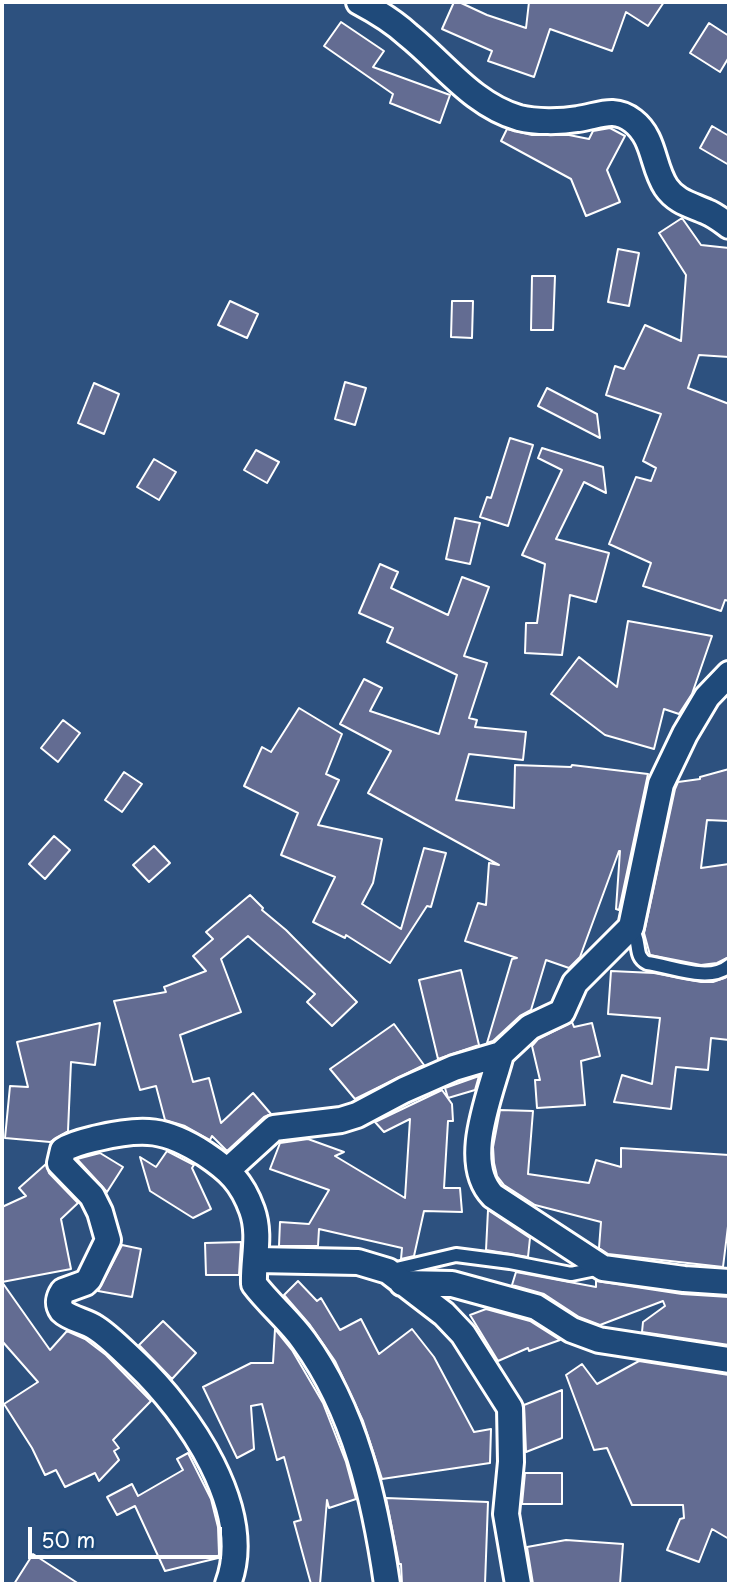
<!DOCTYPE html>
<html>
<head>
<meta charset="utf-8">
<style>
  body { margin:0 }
  #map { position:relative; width:731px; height:1586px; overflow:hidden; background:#2d517f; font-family:"Playpen Sans",sans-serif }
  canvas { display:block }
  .frame { position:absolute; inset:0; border:4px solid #fff; pointer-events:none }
  .scale { position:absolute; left:28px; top:1527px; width:194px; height:32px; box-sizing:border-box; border:4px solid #fff; border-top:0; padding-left:9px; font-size:21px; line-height:24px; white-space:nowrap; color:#fff; -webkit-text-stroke:5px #1f4a7a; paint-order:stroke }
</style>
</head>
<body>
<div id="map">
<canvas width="731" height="1586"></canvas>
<div class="frame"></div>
<div class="scale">50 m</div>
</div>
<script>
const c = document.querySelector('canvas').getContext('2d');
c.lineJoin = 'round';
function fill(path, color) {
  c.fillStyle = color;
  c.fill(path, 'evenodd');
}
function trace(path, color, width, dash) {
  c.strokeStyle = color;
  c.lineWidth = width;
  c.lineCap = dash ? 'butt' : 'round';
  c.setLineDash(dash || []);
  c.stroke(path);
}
const building = new Path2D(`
  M454,2H459L487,15L526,28L529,2H664L648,26L626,12L612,51L550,29L534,77L488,61L492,51L442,29Z
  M341,22L384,51L373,67L450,95L440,123L390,103L393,94L324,46Z
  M709,23L729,36V57L720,72L690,53Z
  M712,126L729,136V165L700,148Z
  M610,128L625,136L607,170L620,202L586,216L571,179L501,141L507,129L532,135H569L589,139L593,131Z
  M682,218L701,245L729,248V357L699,355L688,388L729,404V601L725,600L721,611L643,586L651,563L609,544L636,477L651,481L656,468L643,461L661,414L606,395L615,366L624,369L645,325L681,341L686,275L659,233Z
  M618,249L639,253L629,306L608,302Z
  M532,276H555L553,330H531Z
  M230,301L258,314L247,338L218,325Z
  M452,301H473L472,338L451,337Z
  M345,382L366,388L355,425L335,419Z
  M94,383L119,394L104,434L78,423Z
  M547,388L597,414L600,438L538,406Z
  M510,438L533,445L508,526L480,517L487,497L491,498Z
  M542,448L603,467L606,493L584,482L556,539L609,553L596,602L570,595L562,655L525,653L526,623H537L545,564L522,555L562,470L538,458Z
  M256,450L279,462L267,483L244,470Z
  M154,459L176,472L159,500L137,487Z
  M455,518L480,523L470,564L446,559Z
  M380,564L398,572L391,588L448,615L462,577L489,587L464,656L487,663L469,718L477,720L475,727L526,732L523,760L469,754L456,800L514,808L515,765L571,767L572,765L648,774L619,910L616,909L620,851H619L580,957L569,968L546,960L531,1010L520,1016L493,1041L487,1043L512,959L517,958L465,941L478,903L486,905L489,863L499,865L368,793L391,751L340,724L364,679L382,688L370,711L439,734L457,675L387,642L393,628L359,613Z
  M628,621L712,636L692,694L679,714L664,709L654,749L605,735L551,694L579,657L617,687Z
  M299,708L342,734L326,774L339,780L318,825L382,839L373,883L362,904L401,929L424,848L446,853L431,907L427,906L390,963L346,935L345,938L313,922L335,877L281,855L298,813L244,786L262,747L271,752Z
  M63,720L80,733L58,762L41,748Z
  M729,769V821L707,820L701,868L729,864V957L717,963L701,965L650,955L644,933L675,789L678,782L700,779V777Z
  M124,772L142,784L122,812L105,800Z
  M54,836L70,850L45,879L29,864Z
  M154,846L170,863L149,882L133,865Z
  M250,895L263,908L262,910L286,930L357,1002L332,1026L307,1002L315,994L248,936L221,959L241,1012L180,1035L193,1082L209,1078L221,1123L253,1093L271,1114L264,1117L227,1151L212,1136L210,1140L185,1126L165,1120L156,1086L140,1090L114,1001L166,992L164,987L206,971L193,956L213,939L206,932Z
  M461,970L479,1045L438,1059L419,980Z
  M611,971L654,973L701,982H713L729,976V1040L711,1038L708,1070L676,1067L671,1109L614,1102L622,1075L652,1084L660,1018L608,1014Z
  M572,1022L574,1027L592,1023L600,1056L581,1061L585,1105L537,1108L535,1080H540L532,1046L538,1039Z
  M100,1023L95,1065L71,1062L68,1131L50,1142L5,1138L10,1086L28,1087L17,1042Z
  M394,1024L424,1065L355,1099L330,1069Z
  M479,1076L475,1090L448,1098L445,1088Z
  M442,1090L452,1104L453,1121H448L444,1188H460L462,1212L424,1211L414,1256L401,1259L402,1248L319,1229L318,1246H279L280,1222L309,1224L329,1190L270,1169L280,1143L308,1139L344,1152L335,1156L405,1198L410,1119L384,1132L375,1122Z
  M500,1110L533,1111L528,1174L589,1183L596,1160L621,1167V1148L729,1155V1218L723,1267L608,1254L599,1248L601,1222L535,1205L504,1185L497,1176L494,1163L493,1147Z
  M167,1151L194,1165L192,1168L211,1209L193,1218L150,1191L140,1157L156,1167Z
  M100,1153L123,1167L107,1192L77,1159Z
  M46,1164L49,1173L78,1203L61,1219L71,1269L2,1282V1207L26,1196L19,1188Z
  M488,1210L530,1238L528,1257L486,1250Z
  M241,1242L239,1275H206L205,1243Z
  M122,1245L141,1249L132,1297L98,1291Z
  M516,1272L596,1287V1281L682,1294L729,1297V1345L642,1332L643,1322L665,1306L663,1301L600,1325L579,1317L544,1294L512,1285Z
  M298,1281L317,1301L321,1298L340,1330L361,1319L379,1354L412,1329L434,1357L474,1432L491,1429L490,1463L382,1479L363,1421L335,1361L310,1325L284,1295Z
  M2,1282L50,1350L67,1331L85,1339L106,1355L151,1401L113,1440L119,1448L114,1451L119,1460L99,1481L95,1473L65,1487L56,1470L45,1475L32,1448L4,1404L38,1382L2,1341Z
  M486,1309L530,1321L560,1340L529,1351L528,1348L498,1361L470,1315Z
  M163,1321L196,1353L172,1379L139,1345Z
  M275,1329L292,1350L323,1403L346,1462L356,1499L329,1508L327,1500L320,1584H311L294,1522L301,1520L284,1457L277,1460L262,1404L251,1406L254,1449L237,1458L203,1387L251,1363H273Z
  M639,1361L729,1375V1539L712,1529L699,1562L667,1550L680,1519L684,1518L683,1505H632L607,1448L594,1450L566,1375L582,1364L597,1384Z
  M562,1390V1438L526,1452L524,1405Z
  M188,1453L211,1499L218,1527L219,1554L218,1558L165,1571L135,1506L117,1515L107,1497L132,1484L138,1496L183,1470L177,1459Z
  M525,1473H562V1504H522Z
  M386,1498L488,1502L485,1584H402L401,1564H399Z
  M566,1540L623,1544L620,1584H533L527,1547Z
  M33,1554L79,1584H14Z`);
fill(building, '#636c92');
trace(building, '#fff', 2);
const service = new Path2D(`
  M631,927C642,942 633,956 647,963C671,966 709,983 729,966
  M388,1271L456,1255L510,1262L571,1274L600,1268`);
const minor = new Path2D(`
  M359,2C376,11 394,22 408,35C443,63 473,105 519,118C536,122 560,122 578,119C599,116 614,106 633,121C655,138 652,166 666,187C676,202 692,205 707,212C715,215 722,221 729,226
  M501,1054C491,1094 460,1162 493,1196L603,1268L684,1279L729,1282
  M229,1169L274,1128L341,1120L357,1115L404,1090L454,1068L501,1054L530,1027L562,1012L575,983L631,927L661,784L685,734L707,697L729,674
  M257,1260L358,1262L388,1271L444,1314L463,1334L510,1408L511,1462L506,1514L518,1584
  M402,1283L452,1284L536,1307L572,1330L599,1340L729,1360
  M228,1584C256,1510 188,1412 136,1363C123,1351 110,1337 96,1328C86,1321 70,1319 62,1311C57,1304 59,1297 63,1291L85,1283L89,1279L108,1240L100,1212L92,1196L60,1163L63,1150C74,1143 86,1141 98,1138C144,1127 166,1129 205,1154C229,1170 242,1182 252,1210C261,1235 253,1259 254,1284C269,1304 290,1321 304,1341C355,1411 375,1500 387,1584`);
trace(service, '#fff', 18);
trace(minor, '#fff', 30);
trace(service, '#1f4a7a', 12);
trace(minor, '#1f4a7a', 24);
</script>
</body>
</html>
